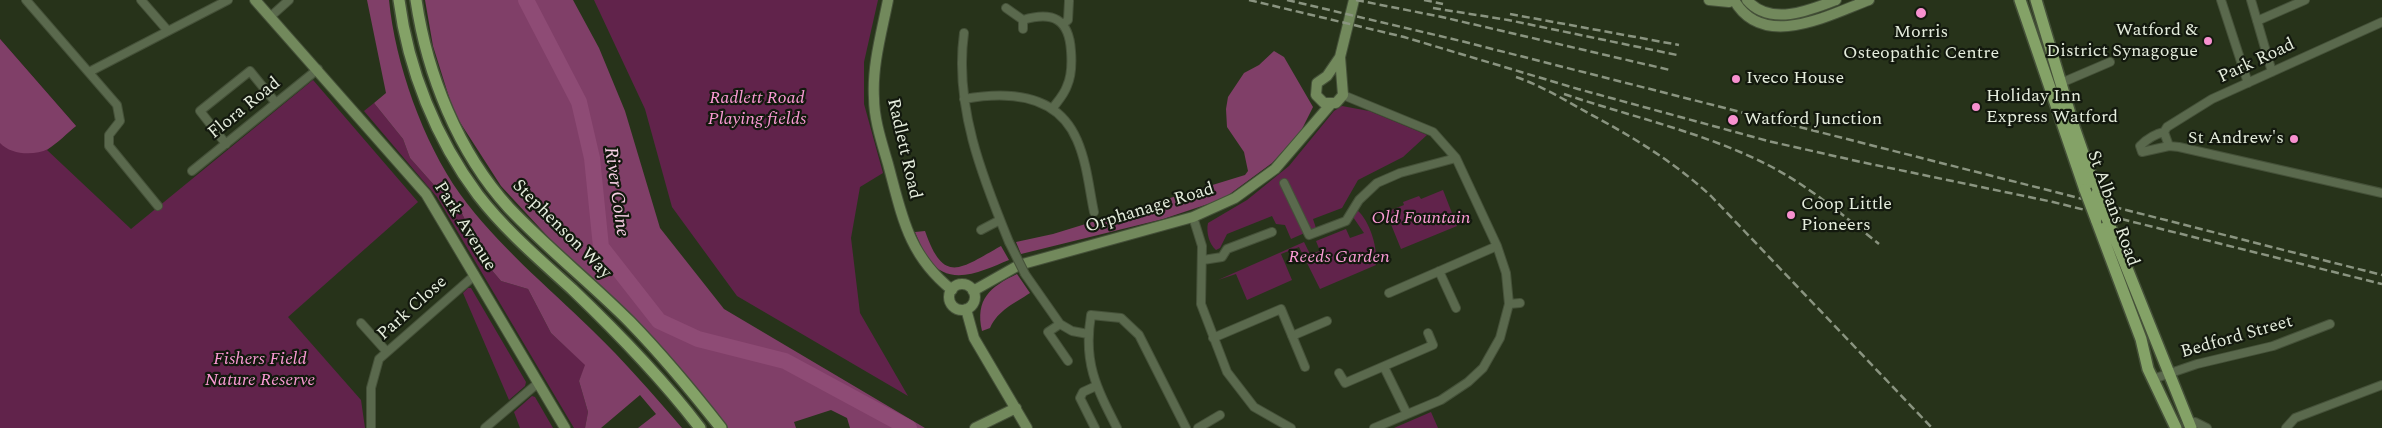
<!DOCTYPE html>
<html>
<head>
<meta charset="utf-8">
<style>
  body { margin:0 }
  canvas { display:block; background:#27331a }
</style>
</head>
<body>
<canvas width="2382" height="428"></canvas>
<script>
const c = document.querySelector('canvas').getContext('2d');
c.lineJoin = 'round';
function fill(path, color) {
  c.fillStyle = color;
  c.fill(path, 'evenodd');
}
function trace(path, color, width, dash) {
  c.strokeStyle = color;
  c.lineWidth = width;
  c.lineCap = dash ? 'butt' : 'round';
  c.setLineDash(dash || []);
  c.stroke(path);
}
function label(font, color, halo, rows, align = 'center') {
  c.font = font + ' Spectral,serif';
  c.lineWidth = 4.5;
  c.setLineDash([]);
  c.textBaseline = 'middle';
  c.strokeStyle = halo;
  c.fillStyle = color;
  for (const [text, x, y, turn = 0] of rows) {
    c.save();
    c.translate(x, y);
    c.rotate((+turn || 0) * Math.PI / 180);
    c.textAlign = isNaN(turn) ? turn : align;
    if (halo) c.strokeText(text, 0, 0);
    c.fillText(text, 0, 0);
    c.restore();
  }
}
fill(new Path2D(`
  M594,0H878L864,62V104L883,173L860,187L851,238L860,313L908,396L737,296L672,207L645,109Z
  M0,39L76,126L47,150L131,229L313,80L418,202L288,317L361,400L365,428H0Z
  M374,103L403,139L410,158L434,185L459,207L484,261L501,281L528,289L551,333L586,365L579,381L588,412L585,428H574L437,197L364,111Z
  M1342,106L1369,111L1427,135L1403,157L1358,180L1342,208L1313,219L1316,228L1291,239L1285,225L1276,224L1272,216L1227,234L1220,248L1216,250C1209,244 1206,232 1208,223L1247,200L1289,166L1334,111Z
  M1443,190L1457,226L1401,249L1386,212L1404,205L1403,202L1419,196L1421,199Z
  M1357,210C1370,221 1378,248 1376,265L1320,289L1299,247L1281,254L1292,280L1247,300L1236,274L1218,280L1304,242L1310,254L1320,251L1316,241L1346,229L1350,238L1364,233L1353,217Z
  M468,288H471L526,382L525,386L509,400L463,293Z
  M532,396L535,397L553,428H520L514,412Z
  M1431,412L1438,428H1394Z`), '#61234b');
fill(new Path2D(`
  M367,0H389C395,63 423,142 460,194C497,245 547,286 592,330C624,361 653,394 682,428H638L656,414L640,395L601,428H585L588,412L579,381L585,365L551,333L528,289L501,281L484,261L459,207L434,185L410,158L403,139L374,103L386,93Z
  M425,0H573L599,48L625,111L660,228L724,309L925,428H850L847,418L831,410L794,422L796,428H728L681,369L563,253L501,186L454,113L433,46Z
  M0,39L76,126C67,133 58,143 48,149C34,156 11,155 0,143Z
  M1274,51L1284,57L1313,107L1301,131L1272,163L1223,199L1163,219L1021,254L1016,242L1053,234L1245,175L1248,171L1244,152L1227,127L1226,109L1228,97L1244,73L1259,65Z
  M925,231C944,286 961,268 1001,246L1009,260C984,270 949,289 929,259C923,251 919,241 915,232Z
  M1017,274L1030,293C1015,303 998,310 990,328L982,331C975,299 990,287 1017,274Z`), '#803f68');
trace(new Path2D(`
  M526,0L579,102L592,158L601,247L659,321L698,339L785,361L909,428`), '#8e4b75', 16);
const street = new Path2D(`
  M26,0L117,105L120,121L109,135V146L158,206
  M141,0L168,31
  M2221,0L2248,83
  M2251,0L2272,72
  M1006,8L1023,20V29
  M270,17L289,0
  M1023,20C1053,11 1069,19 1071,51C1072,64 1072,75 1067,86C1064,95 1057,102 1052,109
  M2257,21L2305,0
  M1063,24L1068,20L1069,1
  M964,33C954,106 982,176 1009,242
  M89,72L228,0
  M2061,83L2110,62
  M1343,95L1433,132L1456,158L1497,246L1506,273L1509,304L1500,338L1483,368L1468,382L1441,400L1374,428
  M964,99C1008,91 1057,93 1077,140C1087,163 1089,188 1094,212
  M2164,132C2155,134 2146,140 2140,146L2142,152L2169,146L2179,147L2382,193
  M226,144L200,111L250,71L276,103
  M2169,146L2164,132L2167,127L2212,99L2382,22
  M192,171L318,69
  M1284,183L1309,235L1346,221L1359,200L1377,183L1400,173L1456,158
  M1193,217L1202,246L1201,304L1227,372L1254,407L1291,428
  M981,230L1000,220
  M1203,260L1222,257L1227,249L1272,232
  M1439,271L1456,308
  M1025,274L1060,324L1072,331L1088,334
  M1389,293L1497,246
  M1509,304L1520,303
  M361,323L387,352
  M1060,324L1048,332L1068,361
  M1292,336L1327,321
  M1213,338L1281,309L1305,367
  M1384,367L1407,414
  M1339,373L1345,383L1433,345L1428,333
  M2153,379L2197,364L2273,346L2330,324
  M2189,423L2195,422L2207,428
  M371,428V388L379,359L475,275
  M485,428L538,383
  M1095,428L1080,398L1083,392L1096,386
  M1117,428C1096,387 1083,362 1091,315L1121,318L1139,335L1186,428
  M1198,428L1220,415
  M2286,428L2295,418L2382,385`);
const secondary = new Path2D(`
  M255,0L426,194L565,428
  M888,0C882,31 872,65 874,98C874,120 882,143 888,164C902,216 908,255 952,290
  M1709,0L1729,2L1733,0
  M1734,0C1763,51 1829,15 1869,0
  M1747,0C1770,27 1811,10 1836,0
  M1340,57L1343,95L1336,103H1324L1316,95L1317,83L1327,76L1340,57L1354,0
  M949 297a13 13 0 1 1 26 0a13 13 0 1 1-26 0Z
  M973,291L1019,265L1193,217L1235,198L1275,169L1330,105
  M966,309L974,338L1027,428
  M975,428L1016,408`);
const primary = new Path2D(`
  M399,0C408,69 436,139 478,195C505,230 539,259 572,289C618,333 662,378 700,428
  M416,0C427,74 458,152 509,208C547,248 591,283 630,322C662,355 692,391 721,428
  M2020,0L2085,190
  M2036,0L2074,127L2097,193
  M2096,219L2141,339L2148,369L2176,428
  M2108,221L2191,428`);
trace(street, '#455139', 10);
trace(secondary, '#455139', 12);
trace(primary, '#455139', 14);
trace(street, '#5a694d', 8);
trace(secondary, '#72895c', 10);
trace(primary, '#84a267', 11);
trace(new Path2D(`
  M1249,0L1404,37L1578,89L1768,141L1861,162L2053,202L2382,284
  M1287,0L1461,41L2382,275
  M1356,0L1442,17L1670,70
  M1424,0L1443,4
  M1433,8L1508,20L1677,55
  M1510,14L1679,45
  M1516,77C1542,86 1565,100 1588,113C1633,137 1674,162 1711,196L1932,428
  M1564,94C1632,117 1706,133 1770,166C1810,187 1844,216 1879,244`), '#8a9480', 2.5, [8, 4]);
const streetBridge = new Path2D(`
  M1009,242L1025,274`);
const primaryBridge = new Path2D(`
  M2085,190L2096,219
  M2097,193L2108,221`);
trace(streetBridge, '#455139', 10, []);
trace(primaryBridge, '#455139', 14, []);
trace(streetBridge, '#5a694d', 8);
trace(primaryBridge, '#84a267', 11);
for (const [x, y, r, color] of [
  [1921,13,6,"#f790cf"],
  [2208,41,5,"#f790cf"],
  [1736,79,5,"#f790cf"],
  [1976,107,5,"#f790cf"],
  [1733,120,6,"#f790cf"],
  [2294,139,5,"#f790cf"],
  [1791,215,5,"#f790cf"]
]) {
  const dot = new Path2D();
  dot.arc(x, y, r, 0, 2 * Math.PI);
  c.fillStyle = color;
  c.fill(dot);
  trace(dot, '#13190e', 2);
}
label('18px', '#e5eddd', '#13190e', [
  ["Watford &",2198,31,"right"],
  ["District Synagogue",2198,52,"right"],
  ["Morris",1921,33,"center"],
  ["Osteopathic Centre",1921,54,"center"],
  ["Iveco House",1746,79],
  ["Holiday Inn",1986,97],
  ["Express Watford",1986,118],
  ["Watford Junction",1744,120],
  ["St Andrew's",2284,139,"right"],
  ["Coop Little",1801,205],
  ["Pioneers",1801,226]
], 'left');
label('18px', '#e5eddd', '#13190e', [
  ["Park Road",2257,62,-25],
  ["Flora Road",245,109,-39],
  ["Radlett Road",903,149,77],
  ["Orphanage Road",1150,209,-17],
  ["St Albans Road",2112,209,70],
  ["Park Avenue",464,227,58],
  ["Stephenson Way",561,230,45],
  ["Park Close",413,309,-42],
  ["Bedford Street",2237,338,-16]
]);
label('italic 18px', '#fa9ad4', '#13190e', [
  ["Radlett Road",757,99],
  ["Playing fields",757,120],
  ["Old Fountain",1421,219],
  ["Reeds Garden",1339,258],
  ["Fishers Field",260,360],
  ["Nature Reserve",260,381]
]);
label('italic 19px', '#f9d1e7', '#13190e', [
  ["River Colne",615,192,82]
]);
</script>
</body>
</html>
